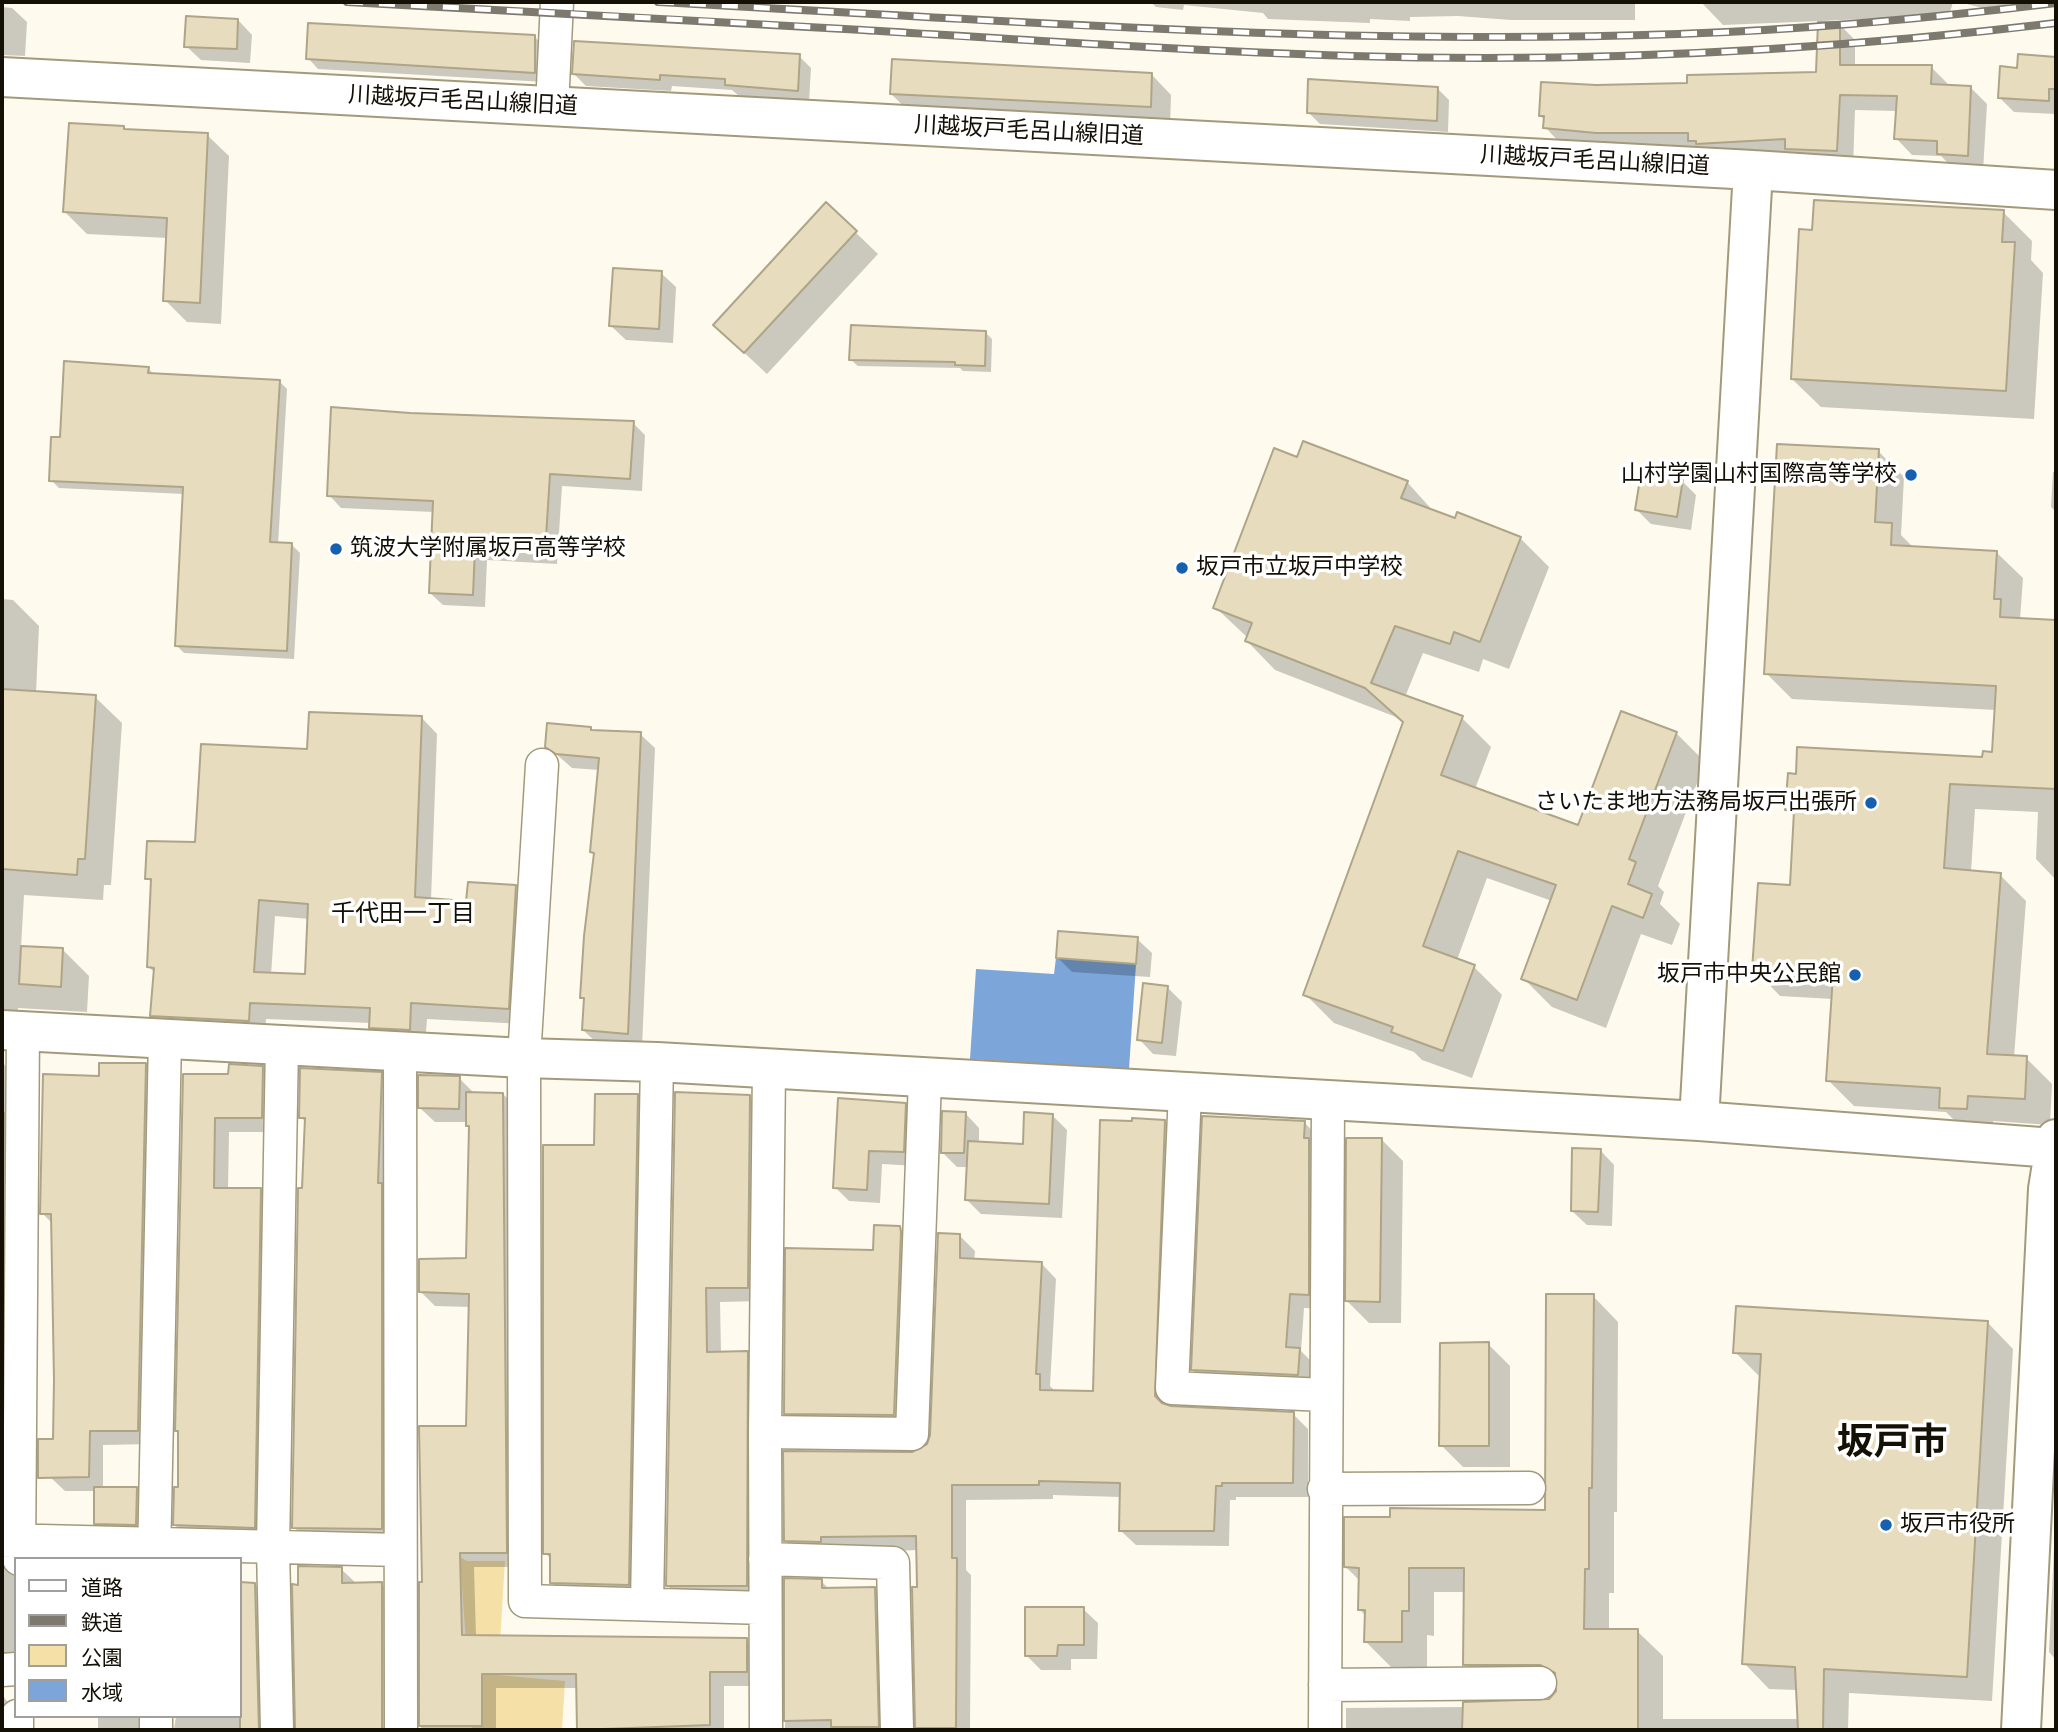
<!DOCTYPE html>
<html>
<head>
<meta charset="utf-8">
<style>
  body { margin:0 }
  #map { position:relative; width:2058px; height:1732px; overflow:hidden; background:#fefaee; font-family:Roboto,"Noto Sans JP",sans-serif }
  canvas { display:block }
  .frame { position:absolute; inset:0; border:4px solid #141006; pointer-events:none }
  .legend { position:absolute; left:14px; top:1557px; width:228px; height:161px; box-sizing:border-box; background:#fff; border:2px solid #a19f9b; margin:0; padding:9px 12px; list-style:none; font-size:21px; color:#141006 }
  .legend li { display:flex; align-items:center; gap:14px; height:35px }
  .legend b { width:35px; border:2px solid #a19f9b }
</style>
</head>
<body>
<div id="map">
<canvas width="2058" height="1732"></canvas>
<div class="frame"></div>
<ul class="legend">
<li><b style="height:9px;background:#fff"></b>道路</li>
<li><b style="height:9px;background:#7d796e"></b>鉄道</li>
<li><b style="height:19px;background:#f5e1a7"></b>公園</li>
<li><b style="height:19px;background:#7ca5d9"></b>水域</li>
</ul>
</div>
<script>
const c = document.querySelector('canvas').getContext('2d');
c.lineJoin = 'round';
function fill(path, color) {
  c.fillStyle = color;
  c.fill(path, 'evenodd');
}
function trace(path, color, width, dash) {
  c.strokeStyle = color;
  c.lineWidth = width;
  c.lineCap = dash ? 'butt' : 'round';
  c.setLineDash(dash || []);
  c.stroke(path);
}
function label(font, color, halo, rows, align = 'center') {
  c.font = font + ' Roboto,"Noto Sans JP",sans-serif';
  c.lineWidth = 7;
  c.setLineDash([]);
  c.textBaseline = 'middle';
  c.strokeStyle = halo;
  c.fillStyle = color;
  for (const [text, x, y, turn = 0] of rows) {
    c.save();
    c.translate(x, y);
    c.rotate((+turn || 0) * Math.PI / 180);
    c.textAlign = isNaN(turn) ? turn : align;
    if (halo) c.strokeText(text, 0, 0);
    c.fillText(text, 0, 0);
    c.restore();
  }
}
fill(new Path2D(`
  M460,1557L467,1561H505L498,1675L565,1681L562,1730H472Z`), '#f5e1a7');
fill(new Path2D(`
  M1056,958L1136,964L1129,1069L970,1059L976,969L1054,974Z`), '#7ca5d9');
fill(new Path2D(`
  M1151,2H1635V20H1511L1458,16L1410,17V21L1370,19V23L1268,19L1263,13L1184,5L1183,10L1156,7Z
  M1701,2H1953L1950,12L1927,16L1822,21V24H1839L1855,40V67H1931L1947,83V87L1971,88L1987,104L1983,171L1954,169L1941,156L1912,155L1896,138L1898,111L1855,110L1853,167L1561,144L1545,127L1546,121L1540,116L1596,87L1689,85L1817,74L1820,21L1723,25Z
  M1959,2H2013L1994,11Z
  M2,7L12,8L27,22L25,56L2,55Z
  M238,20L252,35L250,63L201,60L186,46Z
  M535,37L545,48V82L318,69L308,58Z
  M799,56L811,68L809,102L739,96L732,90L672,86L671,91L586,86L574,74Z
  M2019,56L2056,58V114L2014,112L1999,97L2018,70Z
  M1152,75L1171,95L1170,126L911,113L891,94Z
  M1437,88L1449,100L1448,132L1320,124L1309,113Z
  M124,127L127,131L207,135L229,156L221,324L187,322L165,300L168,238L87,234L65,212Z
  M827,205L878,254L767,374L738,347Z
  M2003,212L2032,241L2031,260L2043,273L2034,419L1821,407L1792,379L1814,231Z
  M661,273L676,287L673,343L626,340L611,326Z
  M985,332L992,339L991,372L963,371L960,368L858,366L851,360Z
  M148,368L155,376L279,381L287,389L278,545H292L300,553L294,659L184,653L176,645L184,494L59,488L51,480Z
  M410,415L633,423L645,435L642,491L562,486L557,564L487,560L485,607L443,605L430,593L434,512L341,508L329,495Z
  M1878,451L1904,477L1901,535L1914,548L1996,552L2023,578L2020,620L2056,621V880L2036,859L2038,812L1975,809L1971,872L2000,875L2026,901L2014,1057L2026,1058L2052,1084L2050,1125L1993,1121V1134L1967,1133L1946,1112L1854,1106L1828,1080L1833,999L1780,996L1754,969L1791,887L1796,818L1787,810L1984,759L1994,753L1996,710L1792,699L1766,673Z
  M1298,459L1407,482L1435,513L1520,538L1549,567L1509,669L1483,659L1479,672L1423,653L1405,697L1462,718L1491,747L1475,789L1579,827L1676,733L1705,762L1658,886L1664,892L1660,904L1680,924L1672,945L1641,934L1606,1028L1552,1007L1523,978L1552,901L1487,878L1457,960L1474,967L1502,995L1472,1078L1422,1060L1414,1052L1334,1023L1305,994L1404,724L1396,717L1275,670L1247,641L1248,638L1215,607Z
  M2053,472H2056V512L2051,507Z
  M1682,481L1696,495L1691,530L1651,524L1637,510Z
  M2,599L13,600L39,626L36,693L95,697L122,723L111,885H104L103,900L24,895L21,947L63,950L89,976L87,1012L18,1008V1014L2,1012Z
  M421,717L437,734L431,900L468,903L515,887L532,903L524,1024L427,1019L425,1045L387,1043L371,1027V1023L266,1019L265,1037L168,1032L152,1015L155,973L149,967L153,884L147,878L197,844L309,751ZM275,916L309,919L307,976L271,975Z
  M590,729L593,732L640,734L655,748L642,1047L598,1044L583,1030L586,1002L582,997L600,770L572,768L547,746Z
  M1137,939L1152,953L1150,977L1072,972L1057,957Z
  M1167,987L1182,1002L1176,1056L1153,1054L1139,1039Z
  M2,1062L11,1072L16,1287H2Z
  M145,1065L160,1079L152,1444L103,1445V1489H136L151,1503L150,1539L110,1538L96,1523L95,1491H65L50,1477L55,1441L53,1224L42,1213L43,1075L101,1077Z
  M262,1068L277,1082L276,1132H229L228,1190H260L275,1204L269,1541L189,1540L175,1525L180,1433L177,1430L184,1076H230Z
  M381,1074L395,1088L396,1543L308,1542L294,1527L306,1123L301,1117Z
  M459,1078L474,1093L503,1094L518,1109L521,1567H474L476,1637L747,1640L761,1655L762,1686H724V1730H578V1688H496V1730H421V1584H424L468,1427L470,1307L435,1306L420,1291L468,1260L471,1129L467,1122H435L420,1108Z
  M677,1094L750,1097L764,1111L762,1301L720,1302L721,1353H747L761,1367V1600L682,1599L667,1585Z
  M637,1096L652,1110L643,1599L566,1597L552,1583V1560L545,1553L596,1147Z
  M905,1105L919,1120L918,1166L882,1164L880,1203L849,1201L835,1187Z
  M965,1113L979,1128V1144L1025,1146L1053,1116L1067,1130L1062,1218L981,1214L967,1200L969,1167H957L942,1152Z
  M1165,1121L1179,1136L1169,1407L1293,1414L1308,1429V1497H1236V1500H1230L1229,1546L1136,1545L1121,1531V1497L1053,1495V1499L966,1500V1570L971,1575L970,1730H917L914,1589H918V1550L800,1555L785,1540L929,1445L960,1236L975,1251L974,1261L1042,1264L1056,1279L1050,1386L1055,1391L1095,1393Z
  M1304,1122L1318,1137L1322,1309L1304,1308L1301,1351L1314,1364L1312,1389L1207,1384L1193,1370Z
  M1381,1139L1403,1161L1401,1323H1369L1347,1301Z
  M1600,1150L1614,1165L1612,1226L1587,1225L1572,1211Z
  M899,1228L913,1242L907,1428L799,1427L785,1413L875,1252Z
  M1593,1296L1618,1322L1617,1512H1614V1593H1609V1630L1637,1631L1663,1656V1719H1799L1798,1690L1769,1689L1744,1663L1761,1378L1735,1352L1988,1323L2013,1349L1992,1701L1849,1693L1848,1730H1346V1708L1464,1707L1551,1700L1559,1691L1490,1690L1465,1665L1466,1592H1434V1636L1427,1635V1667H1391L1366,1642V1616L1359,1609L1360,1581L1346,1567L1392,1519L1547,1512Z
  M2,1328L13,1339L15,1537L2,1545Z
  M1488,1344L1510,1366V1467H1463L1441,1445Z
  M2056,1507V1660L2049,1652Z
  M2,1562L15,1575L16,1581V1667L2,1675Z
  M341,1569L356,1583L382,1584L396,1599L397,1730H297L294,1586Z
  M786,1580L821,1581L830,1590L874,1589L889,1604L892,1730H785Z
  M240,1584H255L269,1599L272,1730H174L176,1716H240Z
  M1083,1609L1098,1623L1097,1659H1071V1670H1041L1027,1656Z
  M2,1694L8,1703V1730H2Z
  M98,1716H160L152,1730H98Z`), '#0003');
const building = new Path2D(`
  M186,16L238,19L237,49L184,47Z
  M1818,22H1840V65H1932L1931,84L1971,86L1968,156L1937,154V141L1894,139L1897,96L1840,95L1837,151L1785,149V139L1696,144V141H1688V133H1596L1543,128L1544,116H1539L1541,82L1596,85L1687,83V75L1816,72Z
  M308,23L535,35V73L306,59Z
  M574,41L800,54L798,91L725,85V79L660,75V80L572,74Z
  M2018,54L2056,57V89H2049V101L1998,98L2000,66L2017,68Z
  M892,59L1152,73L1151,107L890,94Z
  M1308,79L1438,87L1437,121L1307,113Z
  M69,123L124,126V129L208,133L200,303L163,301L167,218L63,212Z
  M1814,200L2004,210L2002,242H2015L2006,391L1791,379L1799,229L1812,230Z
  M826,202L857,231L744,353L713,325Z
  M613,268L662,271L659,329L609,326Z
  M851,325L986,331L985,366L955,365V362L849,360Z
  M64,361L149,367L148,373L280,380L270,542L292,543L287,651L175,646L183,487L49,481L51,437H60Z
  M331,407L410,413L634,421L630,479L550,474L545,553L475,548L473,595L429,593L433,501L327,496Z
  M1303,441L1408,481L1401,498L1455,518L1457,512L1521,537L1480,642L1454,632L1450,644L1395,626L1371,683L1463,716L1441,775L1578,825L1621,711L1677,732L1629,859L1636,862L1628,884L1652,894L1643,918L1612,906L1577,1000L1521,979L1556,885L1458,851L1423,946L1475,965L1443,1051L1391,1032L1393,1027L1303,995L1403,722L1365,688L1245,641L1252,623L1213,608L1274,448L1297,457Z
  M1777,444L1879,449L1875,522L1892,523L1891,545L1997,551L1994,599H2001L2000,617L2056,620V789L1950,784L1944,868L2001,873L1987,1054L2027,1056L2025,1099L1968,1096L1967,1109L1939,1108L1940,1088L1826,1081L1833,975L1752,970L1758,883L1790,885L1794,811L1785,810L1788,773L1796,774L1797,747L1982,757L1983,751L1992,752L1996,686L1764,674Z
  M1641,473L1683,479L1677,517L1635,510Z
  M2,689L96,695L85,859H78L77,875L2,869Z
  M309,712L422,716L415,897L466,901L468,882L516,885L509,1009L411,1003L410,1030L369,1028L370,1008L250,1003L249,1021L150,1016L154,968L147,967L151,879H145L147,841L195,842L201,744L307,749ZM259,900L308,904L305,974L254,972Z
  M547,723L591,727V730L641,732L628,1034L582,1030L584,998H580L584,936L594,853L590,852L599,758L556,754L545,747Z
  M1058,931L1138,937L1136,964L1056,958Z
  M21,946L63,948L61,987L19,984Z
  M1143,983L1168,986L1162,1043L1137,1040Z
  M99,1063H146L138,1431H90L89,1477L38,1478V1439H53L54,1380L51,1214H40L43,1074L99,1076Z
  M229,1064L263,1066L262,1118H215L214,1188H261L255,1528L173,1525L174,1487H178V1431H175L183,1074H228Z
  M300,1068L382,1072L378,1183H382V1529L292,1528L298,1188H302L305,1118H299Z
  M418,1075L460,1076L459,1109L418,1108Z
  M466,1092L503,1093L507,1553H460L462,1635L747,1638V1672H710V1725L577,1730L576,1674H482V1726H419V1582H422L419,1426H466L469,1294L419,1292V1259L466,1258L469,1126H466Z
  M675,1092L750,1095L748,1288H706L707,1352L748,1351L747,1586H666Z
  M595,1094H638L629,1585L550,1583V1554H543V1145H594Z
  M838,1098L906,1103L904,1152L869,1151L867,1190L833,1188Z
  M942,1111L966,1112L964,1153H941Z
  M1024,1112L1053,1114L1049,1204L965,1200L968,1141L1023,1144Z
  M2,1113H4L3,1214H2Z
  M1202,1116L1305,1121L1304,1138H1309V1295L1290,1294L1286,1347L1300,1348L1298,1375L1191,1370Z
  M1132,1118L1165,1120L1155,1396L1162,1403L1171,1406L1294,1412L1293,1483H1222V1486H1216L1214,1531H1119L1120,1483L1039,1481V1485H952V1558H957L956,1728H915L912,1587H917L916,1536L821,1537V1542L784,1541L783,1451L912,1452L927,1444L930,1435L938,1233L960,1234V1258L1042,1262L1036,1374H1040V1390L1093,1391L1100,1120L1132,1121Z
  M1346,1138H1382L1380,1302L1345,1301Z
  M1572,1148L1601,1149L1598,1212L1571,1211Z
  M874,1225L900,1226L901,1232L894,1415L784,1414L785,1248L873,1250Z
  M1546,1294H1594L1592,1488H1589V1569H1585L1584,1629H1638V1730H1462L1463,1702L1549,1699L1556,1691L1555,1673L1540,1665H1463L1464,1568H1409V1611H1402V1642H1364L1365,1610H1358L1359,1568L1344,1567V1517H1390V1508L1545,1510Z
  M1736,1306L1988,1321L1967,1677L1824,1669L1823,1730H1798L1795,1667L1742,1664L1761,1354L1733,1353Z
  M1489,1342V1446H1439L1440,1343Z
  M94,1487H137L136,1525L94,1524Z
  M298,1566L342,1567V1583L382,1582V1730H295L292,1584L298,1585Z
  M784,1578L822,1579V1588L875,1587L879,1727H831V1720L784,1721Z
  M240,1582L255,1583L259,1730H240Z
  M1025,1607H1084V1645H1058L1057,1656H1025Z`);
fill(building, '#e7ddbe');
trace(building, '#aea487', 2);
const minor = new Path2D(`
  M552,107L557,2
  M542,765L524,1058L525,1601L765,1608
  M400,1052L401,1730
  M1185,1092L1172,1388L1325,1395
  M765,1432L912,1434L925,1079
  M1324,1489L1529,1488
  M2,1540L399,1550
  M19,1559L23,1031
  M154,1559L165,1039
  M765,1559L893,1563L897,1730
  M647,1604L657,1062
  M2,1670L16,1669
  M1325,1685L1540,1683
  M17,1716V1730
  M156,1716V1730
  M277,1730L273,1548L282,1044
  M766,1730L765,1432L769,1068
  M1325,1730L1328,1100`);
const tertiary = new Path2D(`
  M2,77L1753,170L2056,190
  M2,1030L524,1058L657,1062L1699,1121L2053,1148
  M1699,1121L1753,170
  M2021,1730L2048,1189L2056,1139`);
trace(minor, '#a39a7c', 35);
trace(tertiary, '#a39a7c', 42);
trace(minor, '#fff', 32);
trace(tertiary, '#fff', 38);
const rail = new Path2D(`
  M347,2C519,11 691,20 863,30C1026,40 1189,51 1352,56C1587,63 1823,51 2056,23
  M658,2C997,20 1338,46 1678,34C1804,30 1931,18 2056,3`);
trace(rail, '#7d796e', 8);
trace(rail, '#fff', 5, [16]);
for (const [x, y, r, color] of [
  [1911,475,7,"#1760af"],
  [336,549,7,"#1760af"],
  [1182,568,7,"#1760af"],
  [1871,803,7,"#1760af"],
  [1855,975,7,"#1760af"],
  [1886,1525,7,"#1760af"]
]) {
  const dot = new Path2D();
  dot.arc(x, y, r, 0, 2 * Math.PI);
  c.fillStyle = color;
  c.fill(dot);
  trace(dot, '#fff', 2.5);
}
label('23px', '#141006', '#fff', [
  ["川越坂戸毛呂山線旧道",463,102,3],
  ["川越坂戸毛呂山線旧道",1029,132,3],
  ["川越坂戸毛呂山線旧道",1595,162,3]
]);
label('23px', '#141006', '#fff', [
  ["山村学園山村国際高等学校",1897,475],
  ["筑波大学附属坂戸高等学校",350,549,"left"],
  ["坂戸市立坂戸中学校",1196,568,"left"],
  ["さいたま地方法務局坂戸出張所",1857,803],
  ["坂戸市中央公民館",1841,975],
  ["坂戸市役所",1900,1525,"left"]
], 'right');
label('24px', '#141006', '#fff', [
  ["千代田一丁目",403,915]
]);
label('bold 37px', '#141006', '#fff', [
  ["坂戸市",1892,1445]
]);
</script>
</body>
</html>
